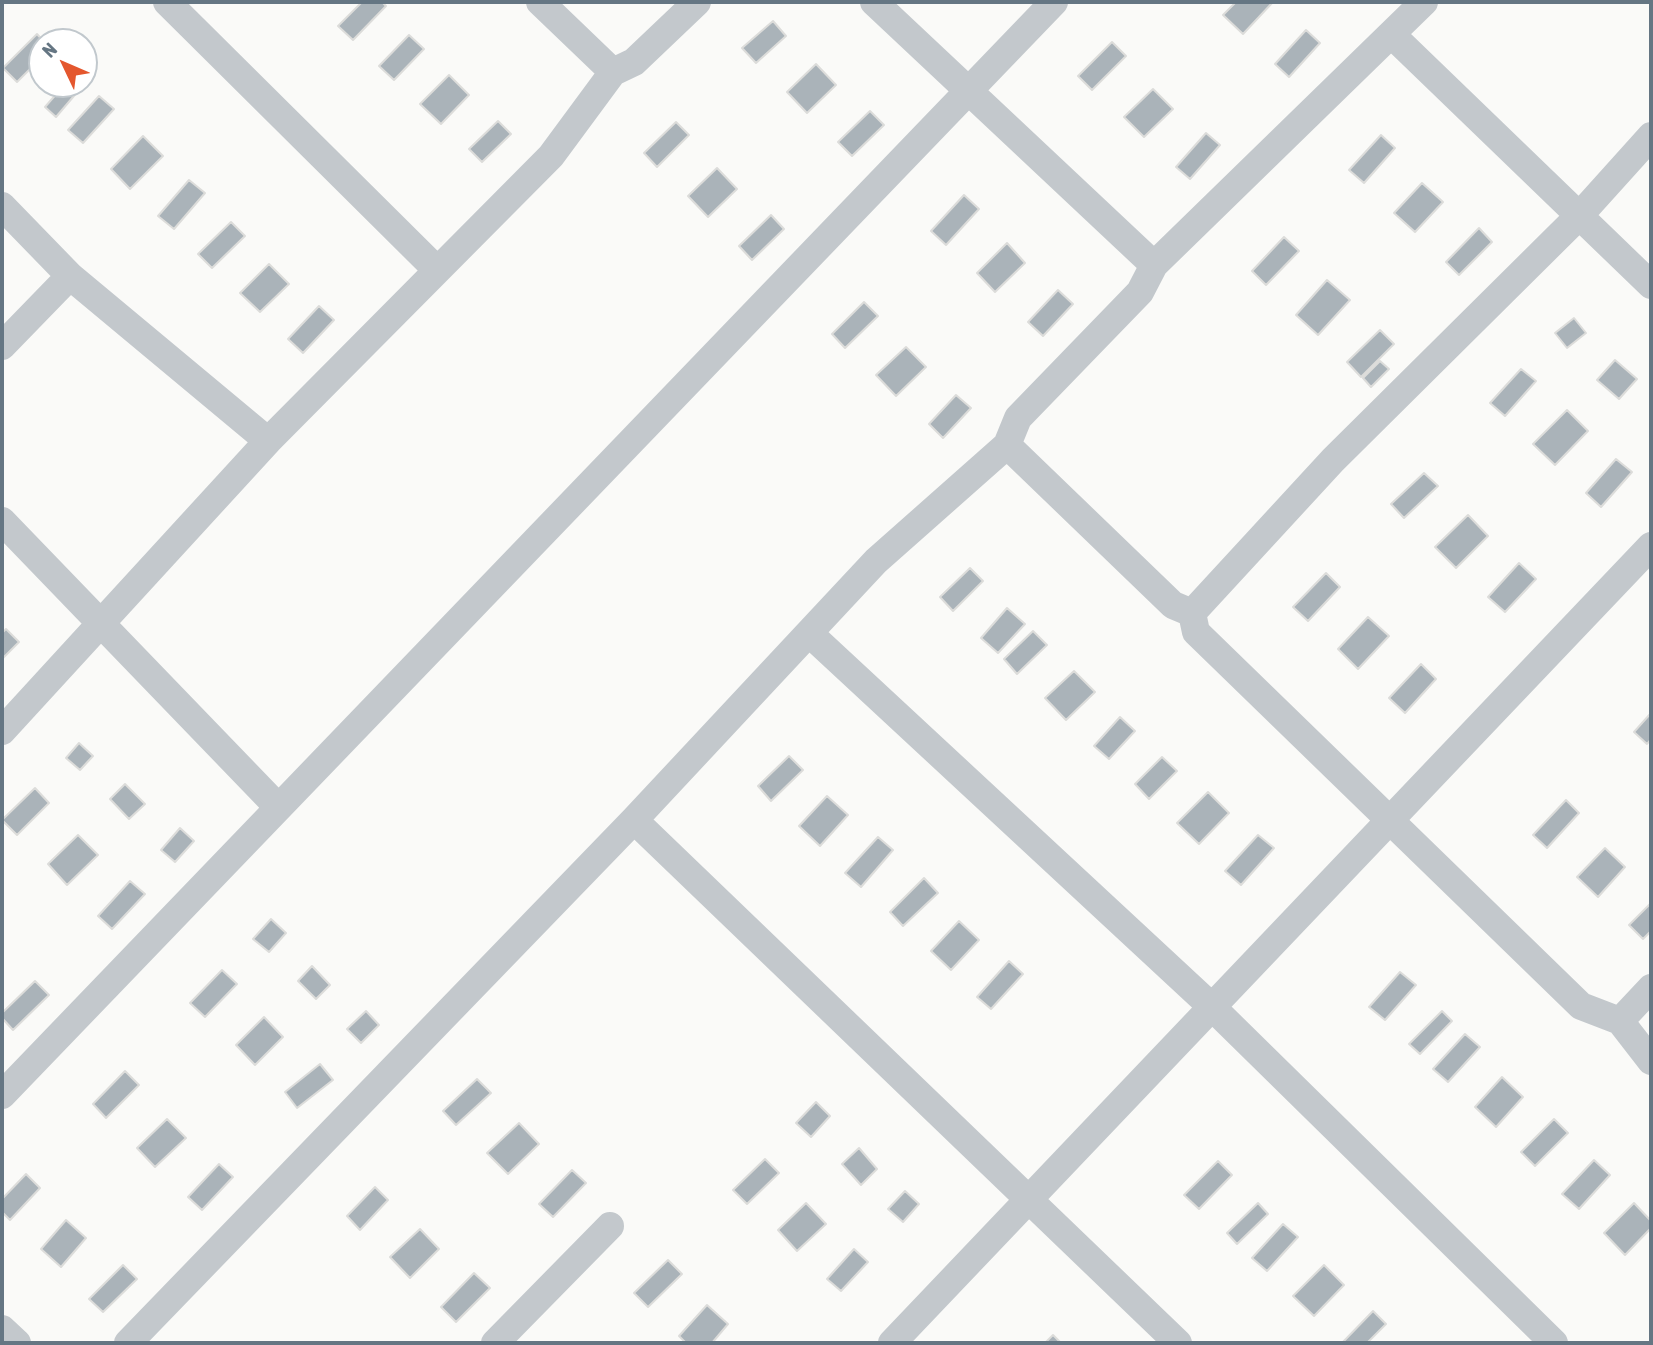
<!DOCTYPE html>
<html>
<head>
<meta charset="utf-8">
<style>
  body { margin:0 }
  #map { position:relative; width:1653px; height:1345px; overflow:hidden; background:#fafaf8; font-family:"Asap Condensed",sans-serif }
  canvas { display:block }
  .frame { position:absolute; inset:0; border:4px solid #657683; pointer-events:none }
  .north { position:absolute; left:28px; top:28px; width:70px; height:70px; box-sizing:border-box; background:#fff; border:2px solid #c1c8cd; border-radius:50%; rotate:314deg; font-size:19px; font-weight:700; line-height:28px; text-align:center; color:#657683 }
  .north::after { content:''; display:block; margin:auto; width:24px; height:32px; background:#e4572e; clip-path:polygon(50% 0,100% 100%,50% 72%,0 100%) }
</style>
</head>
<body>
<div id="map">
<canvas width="1653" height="1345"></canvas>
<div class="frame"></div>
<div class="north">N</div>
</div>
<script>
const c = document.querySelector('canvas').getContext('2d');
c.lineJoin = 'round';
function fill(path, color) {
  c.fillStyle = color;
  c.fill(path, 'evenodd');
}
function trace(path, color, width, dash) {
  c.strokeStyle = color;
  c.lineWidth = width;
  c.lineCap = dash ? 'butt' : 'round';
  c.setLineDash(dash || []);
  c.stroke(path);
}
const building = new Path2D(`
  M362,2H382L386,6L353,40L338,26Z
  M1236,2H1273L1243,34L1223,15Z
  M773,21L786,36L756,63L742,48Z
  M1306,30L1320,43L1289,77L1275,64Z
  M37,34L44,42L42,57L17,82L3,68Z
  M409,35L424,49L394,80L379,66Z
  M1112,42L1126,56L1092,90L1078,76Z
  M816,64L836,85L807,113L787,92Z
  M449,75L469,95L441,124L420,104Z
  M84,82L85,83L56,117L45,107L65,84Z
  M1153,89L1173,109L1144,137L1124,117Z
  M99,96L114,109L83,143L68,130Z
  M870,111L884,125L852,156L838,142Z
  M498,121L511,134L482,162L469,149Z
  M676,122L689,135L657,167L644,153Z
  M1206,133L1220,145L1190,179L1176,167Z
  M1381,135L1395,148L1364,183L1349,170Z
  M143,136L163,156L130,189L111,169Z
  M717,168L737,189L708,217L688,196Z
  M189,180L205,193L174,229L158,216Z
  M1422,183L1443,202L1415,232L1394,213Z
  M964,195L979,209L946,245L931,231Z
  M771,215L784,229L752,260L739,246Z
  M231,222L245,236L212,268L198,254Z
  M1479,228L1492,242L1459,275L1446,262Z
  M1284,237L1299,251L1266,285L1252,271Z
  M1007,243L1025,263L995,292L977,273Z
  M269,264L289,284L260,312L240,293Z
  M1327,280L1350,300L1318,335L1296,315Z
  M1058,290L1073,304L1043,336L1028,322Z
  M864,302L878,316L845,348L832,334Z
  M319,306L334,320L303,353L288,339Z
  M1574,318L1586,333L1567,348L1555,333Z
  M1380,330L1394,344L1361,377L1347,362Z
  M906,347L926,367L896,396L876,375Z
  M1615,360L1637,379L1619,399L1597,380Z
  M1380,361L1389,369L1371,387L1363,378Z
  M1521,369L1536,381L1505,416L1490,403Z
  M956,395L971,408L943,438L929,424Z
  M1567,410L1588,431L1555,465L1533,444Z
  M1616,459L1632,472L1601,507L1586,493Z
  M1424,473L1438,486L1404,518L1391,504Z
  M1468,515L1488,536L1456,568L1435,547Z
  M1519,563L1536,579L1505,612L1488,597Z
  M970,568L983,581L953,611L940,597Z
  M1326,573L1340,587L1308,621L1293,607Z
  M1007,608L1025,624L998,653L981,638Z
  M1368,617L1389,636L1358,669L1338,649Z
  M6,629L19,642L2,659V633Z
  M1033,631L1047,645L1017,674L1004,659Z
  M1421,664L1436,679L1405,713L1389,698Z
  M1074,671L1095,692L1066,720L1045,698Z
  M1651,713V739L1647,744L1634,732Z
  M1120,717L1135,731L1109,759L1094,746Z
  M79,743L93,756L80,770L66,758Z
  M789,756L803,770L771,801L758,786Z
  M1162,757L1177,771L1149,799L1135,784Z
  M125,784L145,804L129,819L110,799Z
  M35,788L49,803L17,835L2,820Z
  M1208,792L1229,813L1199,844L1177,823Z
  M827,796L848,815L820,846L799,826Z
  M1566,800L1579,813L1547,848L1533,835Z
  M180,828L194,841L175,862L161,850Z
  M78,835L98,855L67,885L48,864Z
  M1258,835L1274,848L1241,885L1225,871Z
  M878,837L893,850L861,887L845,873Z
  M1605,848L1625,867L1598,897L1577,877Z
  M924,878L938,893L903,926L890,912Z
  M130,881L145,894L112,929L98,916Z
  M1651,903V931L1643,939L1629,925Z
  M271,919L286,933L269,952L253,939Z
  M959,921L979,940L951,970L931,951Z
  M1009,961L1023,974L991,1009L977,997Z
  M312,966L330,985L316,999L298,981Z
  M222,970L237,984L205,1017L190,1003Z
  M1400,972L1416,985L1385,1020L1369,1007Z
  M35,981L49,995L13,1030L2,1018V1013Z
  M366,1011L379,1025L361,1043L347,1029Z
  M1442,1011L1452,1021L1420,1054L1409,1044Z
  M264,1017L283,1037L255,1065L236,1045Z
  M1465,1034L1480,1047L1448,1082L1433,1069Z
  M320,1064L333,1080L297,1108L285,1092Z
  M125,1071L139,1085L106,1118L93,1104Z
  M1502,1077L1523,1097L1496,1127L1475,1107Z
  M477,1079L491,1093L456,1125L443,1111Z
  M816,1102L830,1116L811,1137L796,1123Z
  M167,1119L186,1138L155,1167L137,1148Z
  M1554,1119L1568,1133L1535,1166L1521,1152Z
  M519,1123L539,1144L508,1174L487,1153Z
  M859,1148L877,1169L861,1185L842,1164Z
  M765,1159L779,1173L747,1204L733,1190Z
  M1594,1160L1610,1175L1579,1209L1562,1194Z
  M1218,1161L1232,1175L1199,1209L1184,1195Z
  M219,1164L233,1177L202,1210L188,1197Z
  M572,1170L586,1183L553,1217L539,1204Z
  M26,1174L40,1188L10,1220L2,1212V1199Z
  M375,1187L388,1200L360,1230L347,1216Z
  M905,1191L919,1204L903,1222L888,1209Z
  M806,1203L826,1224L797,1251L778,1230Z
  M1258,1203L1268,1214L1237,1244L1227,1233Z
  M1634,1203L1651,1221V1228L1625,1255L1604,1233Z
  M66,1220L86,1238L61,1267L41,1249Z
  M1283,1224L1298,1237L1267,1271L1252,1258Z
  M420,1229L439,1249L410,1278L390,1257Z
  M854,1249L868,1262L841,1291L827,1279Z
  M668,1260L682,1274L648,1307L634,1293Z
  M123,1265L137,1279L103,1312L89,1299Z
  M1324,1265L1344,1285L1314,1316L1293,1296Z
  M474,1273L490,1288L456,1322L441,1307Z
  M707,1305L728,1324L712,1343H686L679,1336Z
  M1373,1311L1386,1324L1367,1343H1342Z
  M1053,1335L1061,1343H1045Z`);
fill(building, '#aab3b9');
trace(building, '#dcdcda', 2);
trace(new Path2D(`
  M167,2L437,270
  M540,2L613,72
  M874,2L1154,265
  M1392,35L1651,285
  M2,206L70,276L268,441
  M2,346L70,276
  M1007,445L1173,605L1192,613
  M2,521L277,806
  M1192,613L1333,460L1579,216L1651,136
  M1192,613L1196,632L1581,1006L1620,1021L1651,1061
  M810,634L1212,1007L1554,1343
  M2,731L268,441L551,156L613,72L634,62L697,2
  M634,820L1178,1343
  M1620,1021L1651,988
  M2,1095L1054,2
  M2,1329L17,1343
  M128,1343L634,820L876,561L1007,445L1018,418L1140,292L1154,265L1424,2
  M495,1343L610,1226
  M892,1343L1651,546`), '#c3c8cc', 28);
</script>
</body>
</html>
